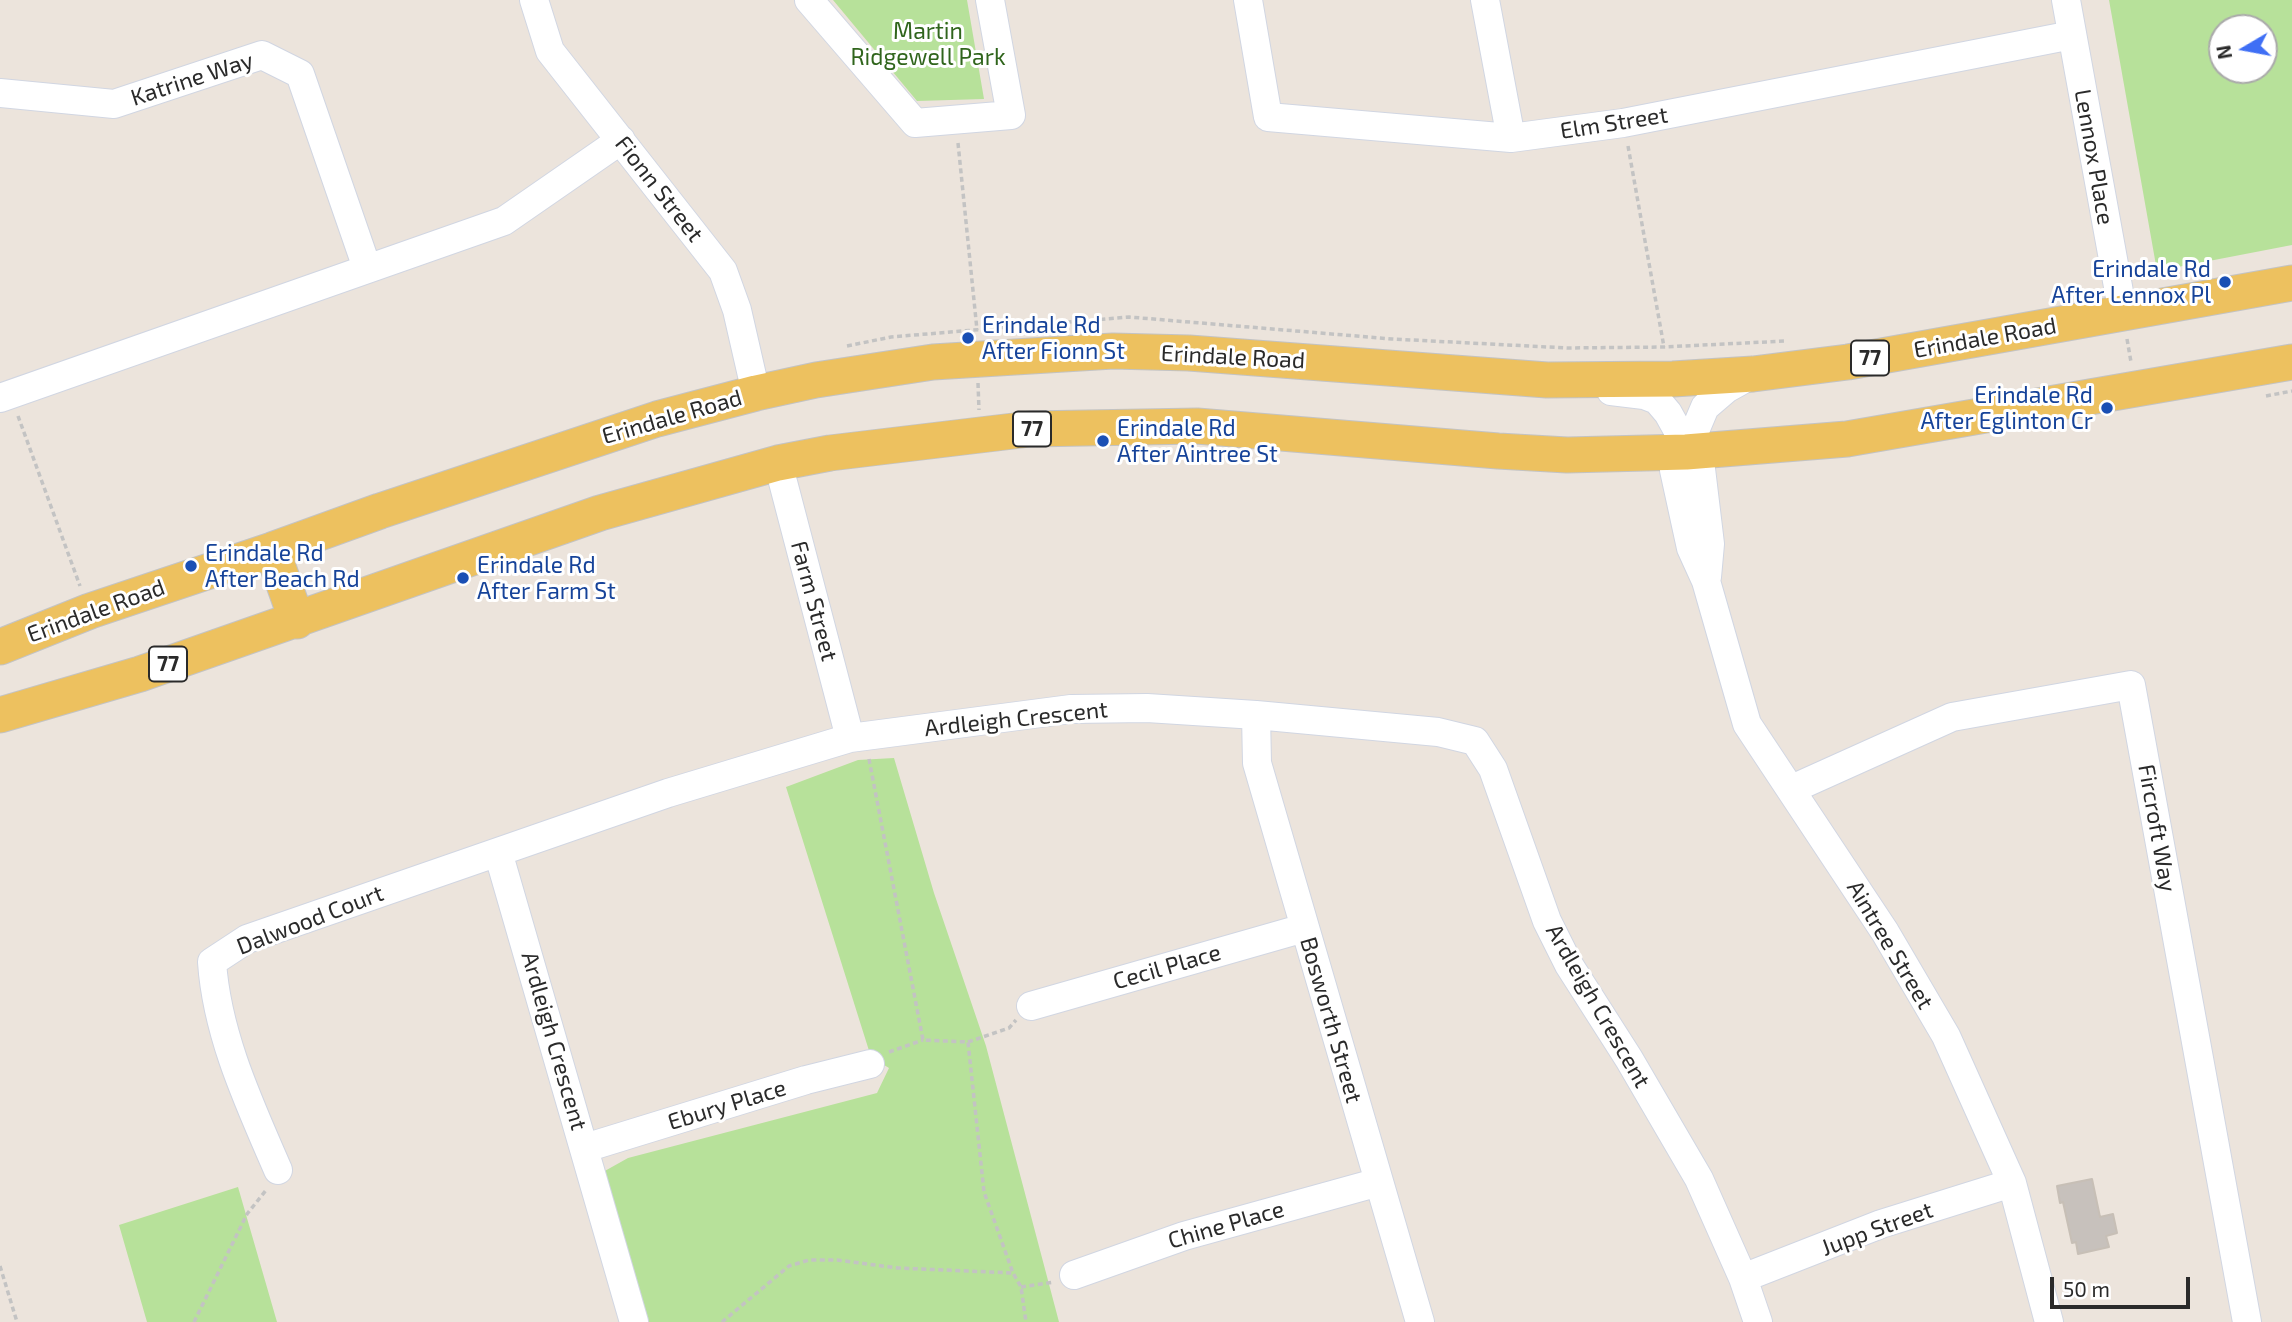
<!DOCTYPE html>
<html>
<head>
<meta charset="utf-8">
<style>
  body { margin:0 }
  #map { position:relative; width:2292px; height:1322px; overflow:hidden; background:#ece4dc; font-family:"Exo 2",sans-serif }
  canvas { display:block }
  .north { position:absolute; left:2208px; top:14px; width:70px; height:70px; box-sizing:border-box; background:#fff; border:2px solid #aaa; border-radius:50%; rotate:260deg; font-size:19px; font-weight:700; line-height:28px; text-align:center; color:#2a2a2a }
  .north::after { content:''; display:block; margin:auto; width:24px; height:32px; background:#3f6ff5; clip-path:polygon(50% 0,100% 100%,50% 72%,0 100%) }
  .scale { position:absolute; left:2050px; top:1277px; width:140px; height:32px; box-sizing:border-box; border:4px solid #2a2a2a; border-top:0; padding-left:9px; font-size:21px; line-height:24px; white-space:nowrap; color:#2a2a2a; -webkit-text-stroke:5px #fff; paint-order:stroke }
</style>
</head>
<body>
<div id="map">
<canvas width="2292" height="1322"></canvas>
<div class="north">N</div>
<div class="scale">50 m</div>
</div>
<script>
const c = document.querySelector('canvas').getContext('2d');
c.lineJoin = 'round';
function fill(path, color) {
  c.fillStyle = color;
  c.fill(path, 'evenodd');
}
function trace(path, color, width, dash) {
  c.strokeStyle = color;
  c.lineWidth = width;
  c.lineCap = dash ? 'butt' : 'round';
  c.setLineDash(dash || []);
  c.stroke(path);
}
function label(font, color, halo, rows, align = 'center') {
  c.font = font + ' "Exo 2",sans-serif';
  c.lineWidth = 6;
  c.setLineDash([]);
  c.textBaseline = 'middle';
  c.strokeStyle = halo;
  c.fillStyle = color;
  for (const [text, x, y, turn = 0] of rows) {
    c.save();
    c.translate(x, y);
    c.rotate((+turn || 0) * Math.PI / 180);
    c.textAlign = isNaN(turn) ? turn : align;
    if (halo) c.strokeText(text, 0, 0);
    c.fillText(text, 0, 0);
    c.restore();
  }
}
fill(new Path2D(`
  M833,0H967L984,99L917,101Z
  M2109,0H2292V245L2157,271ZM2222,28H2264V70H2222Z
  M894,758L934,893L986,1046L1059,1322H638L594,1177L628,1158L877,1093L889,1068L871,1057L786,787L858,760Z
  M238,1187L277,1322H147L119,1225Z`), '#b7e19a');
const building = new Path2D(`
  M2092,1179L2100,1217L2113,1214L2117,1233L2106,1236L2109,1247L2078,1254L2076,1242L2072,1243L2063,1202L2060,1203L2057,1186Z`);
fill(building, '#c7c1bc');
trace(building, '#c7bfb6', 2);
const minor = new Path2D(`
  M534,0L550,51L723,271L737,310L756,393
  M809,0L915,123L1011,115L990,0
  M1248,0L1268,117L1511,138L1623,123L2072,35
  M1485,0L1511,138
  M2066,0L2123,314
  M0,93L114,104L262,55L300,74L367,268
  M1753,374L1726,389L1705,407L1686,452L1674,470L1691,548L1706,581L1747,724L1885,932L1946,1036L2012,1183L2049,1322
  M1611,391L1644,395L1657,400L1668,413L1678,431L1686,452L1701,469L1710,544L1707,577
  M0,398L504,221L621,140
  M778,463L850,738
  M1256,715L1257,763L1420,1322
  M1792,789L1952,717L2131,685L2247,1322
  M1031,1006L1304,928
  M585,1148L806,1080L870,1064
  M278,1170C249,1103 217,1035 212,962L247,939L498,852
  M1074,1275L1184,1236L1379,1182
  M1743,1278L1881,1224L2012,1183
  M634,1322L498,852L668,793L850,738L1071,709L1147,708L1256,715L1438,732L1475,741L1493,769L1547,921L1569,965L1629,1059L1699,1179L1743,1278L1758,1322`);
const major = new Path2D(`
  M272,550L297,621
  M0,647L90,611L272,550L380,511L657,419L756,393L816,380L933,362L1113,351L1189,353L1547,380L1673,379L1753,374L1848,362L2292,283
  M0,715L140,674L600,513L778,463L830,453L1030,429L1197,426L1498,451L1567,455L1686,452L1847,439L2292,362`);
trace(minor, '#d1d6e2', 30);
trace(major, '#c3c3c3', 37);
trace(new Path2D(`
  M958,143L977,330
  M1628,146L1664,347
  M2127,339L2131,362
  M847,346L891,337L1129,317L1392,339L1568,348L1664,347L1785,341
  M978,383L979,410
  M2266,396L2292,391
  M18,416L80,586
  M869,759L923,1040L968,1042L984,1192L1013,1273L1021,1287L1026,1322
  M968,1042L1009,1028L1016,1020
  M889,1052L923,1040
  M0,1266L17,1322
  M1021,1287L1054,1282
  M194,1322L247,1214L267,1189
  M722,1322L789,1266L809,1260H837L898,1268L1013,1273`), '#c3c3c3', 3.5, [5, 3.5]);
trace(minor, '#fff', 28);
trace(major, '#edc15f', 35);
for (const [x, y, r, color] of [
  [2225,282,7,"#1a4fb4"],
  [968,338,7,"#1a4fb4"],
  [2107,408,7,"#1a4fb4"],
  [1103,441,7,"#1a4fb4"],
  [191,566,7,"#1a4fb4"],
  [463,578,7,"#1a4fb4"]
]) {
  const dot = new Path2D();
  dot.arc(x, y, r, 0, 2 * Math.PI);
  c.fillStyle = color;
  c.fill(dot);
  trace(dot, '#fff', 2.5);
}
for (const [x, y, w] of [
  [1870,358,38],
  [1032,429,38],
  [168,664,38]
]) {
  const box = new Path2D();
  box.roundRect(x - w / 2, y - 17.5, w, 35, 5);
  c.fillStyle = '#fff';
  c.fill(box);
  trace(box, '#2a2a2a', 2);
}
label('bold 21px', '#2a2a2a', null, [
  ["77",1870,358],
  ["77",1032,429],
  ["77",168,664]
]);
label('23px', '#30651c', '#fff', [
  ["Martin",928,31],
  ["Ridgewell Park",928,57]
]);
label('23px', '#2a2a2a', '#fff', [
  ["Katrine Way",192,79,-18],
  ["Elm Street",1614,123,-9],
  ["Lennox Place",2094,157,80],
  ["Fionn Street",659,189,52],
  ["Erindale Road",1985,338,-10],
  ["Erindale Road",1233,357,3],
  ["Erindale Road",672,417,-16],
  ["Farm Street",814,601,75],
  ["Erindale Road",96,611,-20],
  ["Ardleigh Crescent",1016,719,-6],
  ["Fircroft Way",2157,828,80],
  ["Dalwood Court",310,920,-21],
  ["Aintree Street",1890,945,59],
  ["Cecil Place",1167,967,-16],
  ["Ardleigh Crescent",1598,1006,60],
  ["Bosworth Street",1331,1020,74],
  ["Ardleigh Crescent",554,1041,74],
  ["Ebury Place",727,1105,-17],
  ["Chine Place",1226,1225,-16],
  ["Jupp Street",1877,1229,-20]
]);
label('23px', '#164399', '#fff', [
  ["Erindale Rd",2211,269,"right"],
  ["After Lennox Pl",2211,295,"right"],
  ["Erindale Rd",982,325],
  ["After Fionn St",982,351],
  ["Erindale Rd",2093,395,"right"],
  ["After Eglinton Cr",2093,421,"right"],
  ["Erindale Rd",1117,428],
  ["After Aintree St",1117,454],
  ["Erindale Rd",205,553],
  ["After Beach Rd",205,579],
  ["Erindale Rd",477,565],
  ["After Farm St",477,591]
], 'left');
</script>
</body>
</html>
